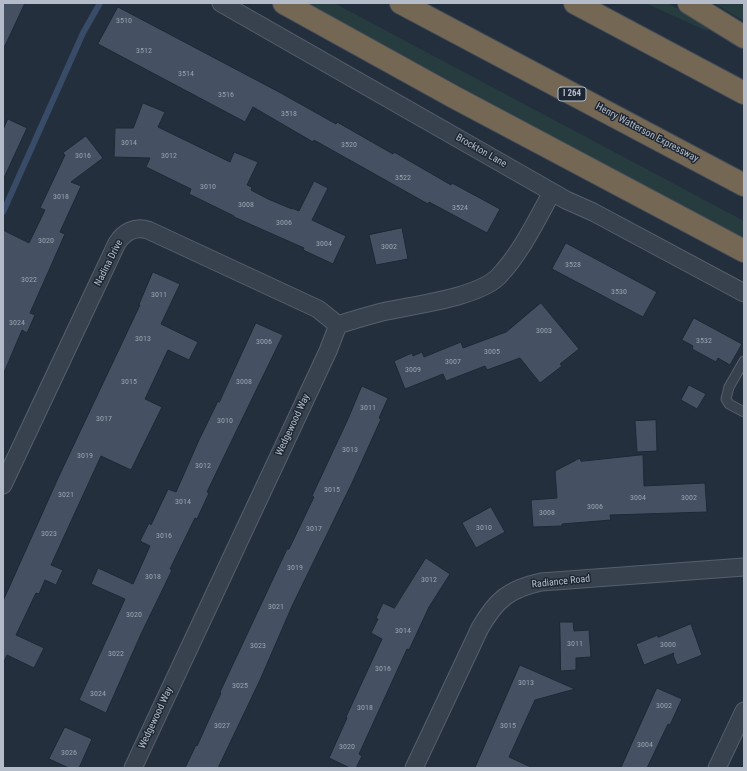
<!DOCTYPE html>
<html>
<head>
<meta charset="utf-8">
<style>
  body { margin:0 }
  #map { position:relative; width:747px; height:771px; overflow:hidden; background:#242f3e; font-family:"Roboto Condensed",sans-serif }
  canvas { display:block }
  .frame { position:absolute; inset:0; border:4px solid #b4bcc9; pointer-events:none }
</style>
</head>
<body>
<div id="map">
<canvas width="747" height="771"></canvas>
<div class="frame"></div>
</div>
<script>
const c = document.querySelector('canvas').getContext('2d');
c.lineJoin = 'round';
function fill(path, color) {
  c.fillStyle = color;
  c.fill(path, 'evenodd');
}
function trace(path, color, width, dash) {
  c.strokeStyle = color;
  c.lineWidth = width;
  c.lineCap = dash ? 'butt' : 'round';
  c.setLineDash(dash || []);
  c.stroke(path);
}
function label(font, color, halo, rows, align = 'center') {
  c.font = font + ' "Roboto Condensed",sans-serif';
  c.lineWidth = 3;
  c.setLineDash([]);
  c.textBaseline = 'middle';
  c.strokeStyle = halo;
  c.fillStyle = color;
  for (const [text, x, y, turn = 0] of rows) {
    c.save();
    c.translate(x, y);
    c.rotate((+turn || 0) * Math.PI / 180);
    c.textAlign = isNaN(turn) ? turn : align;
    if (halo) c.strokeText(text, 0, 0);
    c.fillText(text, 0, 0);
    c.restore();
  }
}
fill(new Path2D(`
  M306,3H334L744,221V238L616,171Z
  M645,3H668L709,28L707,31Z
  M714,3H744V21Z`), '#263c3f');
trace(new Path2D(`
  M3,212L83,33L100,3`), '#394c67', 6);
const building = new Path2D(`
  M3,3H25L3,50Z
  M118,7L279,92L336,124L337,122L393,154L394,152L451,185L452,183L500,209L487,233L429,202L428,204L314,140L313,142L253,107L245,122L98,44Z
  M143,103L165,112L158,127L230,162L234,152L258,162L247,185L252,187L251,190L268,199L292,209V208L299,211L314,181L328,188L312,220L346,236L333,264L303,250L304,248L234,217V216L189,194L191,189L146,167L150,158L114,157L115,128H133Z
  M8,119L27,128L3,180V130Z
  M86,136L103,158L71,182L81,186L60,232L65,234L30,313L35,315L27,333L22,330L3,375V230L29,243L45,210L40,208L65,155L63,153Z
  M402,228L408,259L376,265L369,235Z
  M566,243L657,292L643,317L552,269Z
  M153,272L180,284L161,324L198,342L189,360L168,350L145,399L162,407L131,470L101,456L51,565L63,570L56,585L45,580L39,594L36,593L16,635L44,648L34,668L7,655L3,664V601L59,476L140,305H139Z
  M541,303L579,349L560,364L562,366L540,383L520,358L487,370L485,366L446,381L443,374L405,389L394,361L412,353L413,356L422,352L424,357L461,342L463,348L506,332Z
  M694,318L742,344L730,365L718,358L716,362L692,349L693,346L682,340Z
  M256,323L283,335L232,440L207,492L209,493L197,519L195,518L170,569L172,570L141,634L106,713L79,700L125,599L91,584L98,568L133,584L150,546L140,541L149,523L151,525L168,489L176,492L199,440L218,401L219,402Z
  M689,385L706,394L697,409L681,400Z
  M362,386L388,398L379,418L381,419L352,483L293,604L260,680L218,768H185L196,745L197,746L221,693L220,692L287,549H289L314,497L312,496L348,419Z
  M656,420L657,451L637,452L635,421Z
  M643,455L644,486L705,483L707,512L610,515L611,520L562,524V526L533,527L531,500L557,498L555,471L580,458L581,461Z
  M491,507L505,532L476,548L462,523Z
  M426,558L450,574L429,607L409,650L407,649L359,754L362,756L356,768H350L329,758L347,718L346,717L382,639L371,633L378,619L376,618L383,603L394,608Z
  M560,622H573L574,631L589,630L591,657L576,658V670L561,671Z
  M691,624L702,655L677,665L673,655L674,653L644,665L636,644L658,635V637Z
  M520,665L575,689L535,700L509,757L533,768H475Z
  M657,688L682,699L670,725L668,724L647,768H621Z
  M65,727L92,739L79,768H69L49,759Z`);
fill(building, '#455162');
trace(building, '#1f2835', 1);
const lane = new Path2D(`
  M744,361L729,387L726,399L729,404L744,412`);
const street = new Path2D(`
  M221,3L566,200L593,212L744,293
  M338,325C353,320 367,316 382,312C413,305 476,298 498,277C521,253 536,221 552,192
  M3,485L117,243C124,232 135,226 148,230L318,309L338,325
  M133,768L328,351L338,325
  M414,768L480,628C496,600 509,589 541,582L744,567
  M717,768L744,711`);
const highway = new Path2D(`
  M284,3L454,97L744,251
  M401,3L744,185
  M575,3L744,93
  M689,3L744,37`);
trace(lane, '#565f6c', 11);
trace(street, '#565f6c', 19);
trace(highway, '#434c59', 24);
trace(lane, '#38414e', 9);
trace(street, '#38414e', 17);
trace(highway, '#746855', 22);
label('8px', '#98a1af', null, [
  ["3510",124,21],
  ["3512",144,51],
  ["3514",186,74],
  ["3516",226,95],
  ["3518",289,114],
  ["3014",129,143],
  ["3520",349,145],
  ["3016",83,156],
  ["3012",169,156],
  ["3522",403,178],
  ["3010",208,187],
  ["3018",61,197],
  ["3008",246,205],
  ["3524",460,208],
  ["3006",284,223],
  ["3020",46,241],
  ["3004",324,244],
  ["3002",389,247],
  ["3528",573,265],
  ["3022",29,280],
  ["3530",619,292],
  ["3011",159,295],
  ["3024",17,323],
  ["3003",544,331],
  ["3013",143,339],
  ["3532",704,341],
  ["3006",264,342],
  ["3005",492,352],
  ["3007",453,362],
  ["3009",413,370],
  ["3015",129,382],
  ["3008",244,382],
  ["3011",368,408],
  ["3017",104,419],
  ["3010",225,421],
  ["3013",350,450],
  ["3019",85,456],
  ["3012",203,466],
  ["3015",332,490],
  ["3021",66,495],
  ["3004",638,498],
  ["3002",689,498],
  ["3014",183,502],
  ["3006",595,507],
  ["3008",547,513],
  ["3010",484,528],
  ["3017",314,529],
  ["3023",49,534],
  ["3016",164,536],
  ["3019",295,568],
  ["3018",153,577],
  ["3012",429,580],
  ["3021",276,607],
  ["3020",134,615],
  ["3014",403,631],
  ["3011",575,644],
  ["3000",668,645],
  ["3023",258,646],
  ["3022",116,654],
  ["3016",383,669],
  ["3013",526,683],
  ["3025",240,686],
  ["3024",98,694],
  ["3002",664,706],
  ["3018",365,708],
  ["3027",222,726],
  ["3015",508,726],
  ["3004",645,745],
  ["3020",347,747],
  ["3026",69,753]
]);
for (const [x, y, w] of [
  [572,94,28]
]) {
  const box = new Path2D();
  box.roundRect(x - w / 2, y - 7, w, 14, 3);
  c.fillStyle = '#1d2633';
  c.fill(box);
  trace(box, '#b4bcc9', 1);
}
label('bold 9px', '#b4bcc9', null, [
  ["I 264",572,94]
]);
label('10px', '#b4bcc9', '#1d2633', [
  ["Henry Watterson Expressway",647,133,28],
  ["Brockton Lane",481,151,30],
  ["Nadina Drive",109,263,-63],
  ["Wedgewood Way",293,425,-65],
  ["Radiance Road",561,582,-6],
  ["Wedgewood Way",156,718,-65]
]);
</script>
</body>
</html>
